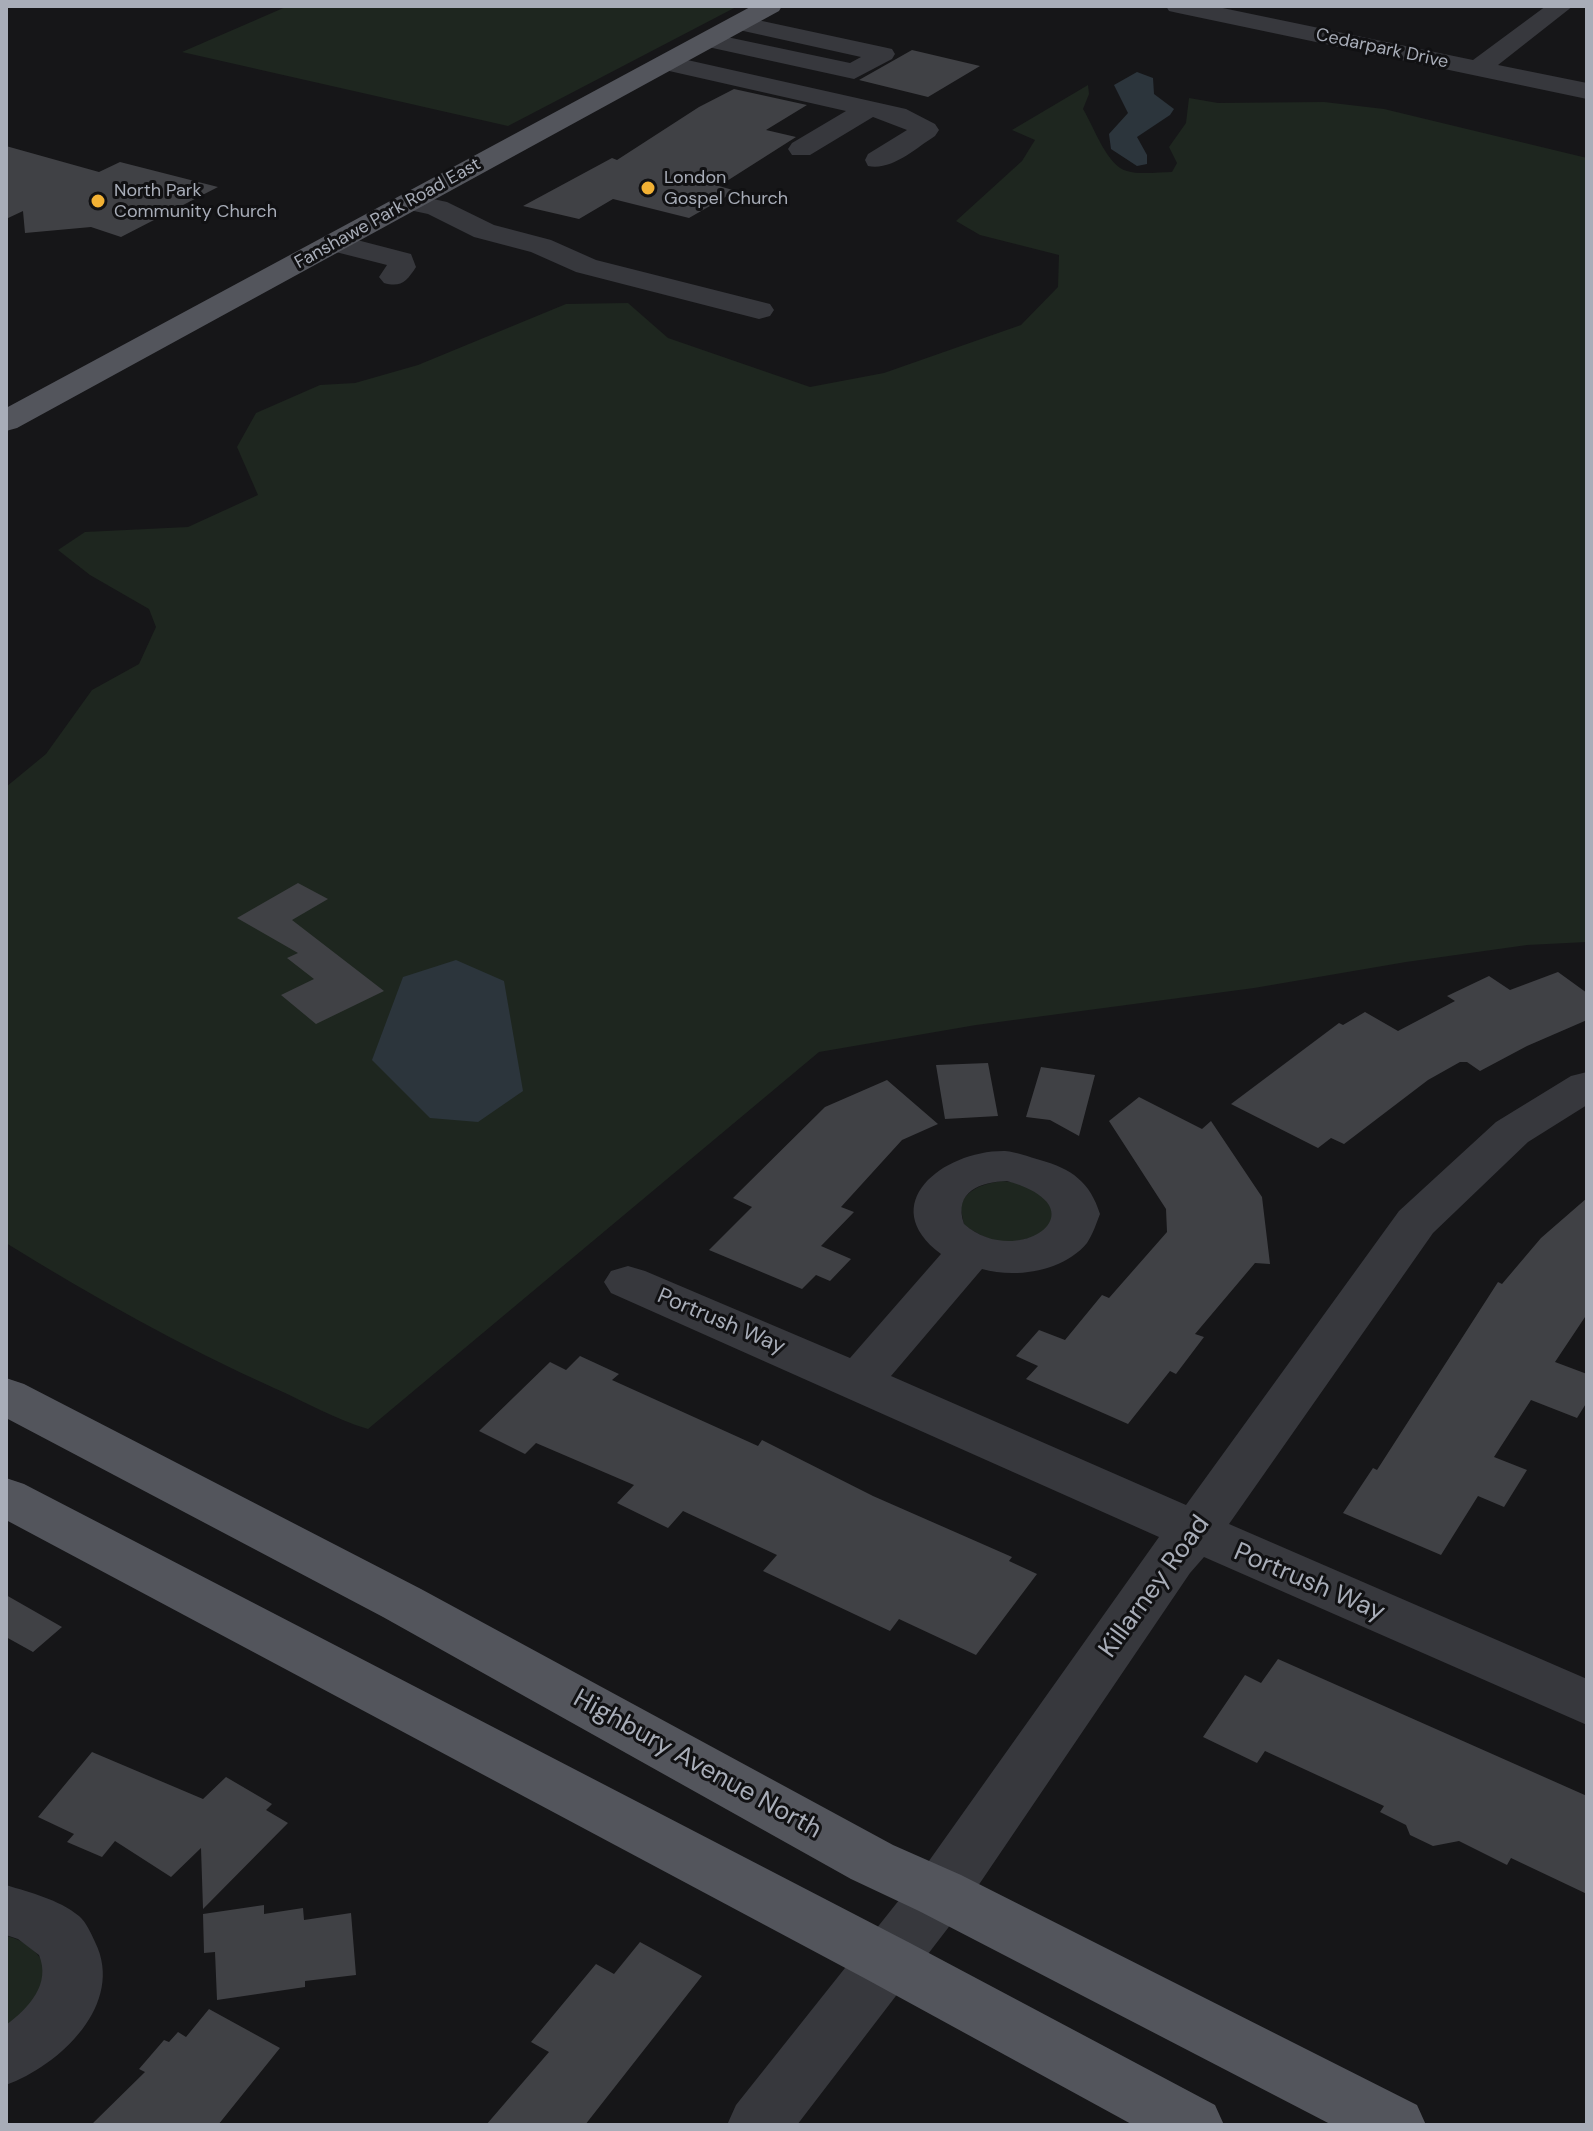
<!DOCTYPE html>
<html>
<head>
<meta charset="utf-8">
<style>
  body { margin:0 }
  #map { position:relative; width:1593px; height:2131px; overflow:hidden; background:#161618; font-family:"DM Sans",sans-serif }
  canvas { display:block }
  .frame { position:absolute; inset:0; border:8px solid #a8adb8; pointer-events:none }
</style>
</head>
<body>
<div id="map">
<canvas width="1593" height="2131"></canvas>
<div class="frame"></div>
</div>
<script>
const c = document.querySelector('canvas').getContext('2d');
c.lineJoin = 'round';
function fill(path, color) {
  c.fillStyle = color;
  c.fill(path, 'evenodd');
}
function trace(path, color, width, dash) {
  c.strokeStyle = color;
  c.lineWidth = width;
  c.lineCap = dash ? 'butt' : 'round';
  c.setLineDash(dash || []);
  c.stroke(path);
}
function label(font, color, halo, rows, align = 'center') {
  c.font = font + ' "DM Sans",sans-serif';
  c.lineWidth = 6;
  c.setLineDash([]);
  c.textBaseline = 'middle';
  c.strokeStyle = halo;
  c.fillStyle = color;
  for (const [text, x, y, turn = 0] of rows) {
    c.save();
    c.translate(x, y);
    c.rotate((+turn || 0) * Math.PI / 180);
    c.textAlign = isNaN(turn) ? turn : align;
    if (halo) c.strokeText(text, 0, 0);
    c.fillText(text, 0, 0);
    c.restore();
  }
}
fill(new Path2D(`
  M288,6H738L508,126L182,52Z
  M1088,85L1089,94L1083,109C1094,127 1107,166 1127,171C1140,175 1159,172 1172,172L1177,163L1169,147L1186,123L1189,98L1218,103L1324,102L1384,109L1587,158V942L1527,945L1406,962L1254,988L976,1025L819,1052L368,1429C334,1419 306,1402 274,1388C181,1346 93,1297 6,1243V787L46,754L92,690L139,664L156,627L149,609L90,575L58,550L85,532L188,527L258,495L237,447L256,413L320,385L355,383L418,365L566,304L628,303L668,338L810,387L884,373L1021,325L1058,287L1059,255L980,235L956,221L1022,161L1035,140L1012,130Z
  M1002,1181C1029,1183 1042,1190 1055,1214L1045,1233C1010,1246 995,1246 964,1225L960,1205C969,1188 983,1184 1002,1181Z
  M6,1936C29,1940 55,1964 44,1990C39,2002 15,2022 6,2033Z`), '#1e261f');
fill(new Path2D(`
  M1137,72L1153,78L1154,94L1174,109L1170,115L1137,137L1147,155V164L1137,166L1111,149L1109,134L1128,113L1114,85Z
  M456,960L504,981L523,1091L478,1122L430,1118L372,1060L403,977Z`), '#2c353c');
fill(new Path2D(`
  M912,50L980,66L928,97L859,80Z
  M734,89L807,105L766,130L796,137L719,186L736,191L689,218L613,199L579,219L523,206L612,158L617,160L699,107Z
  M6,146L99,172L120,162L218,187L121,237L91,227L25,233L23,211L6,219Z
  M298,883L328,899L292,920L384,991L316,1024L281,995L314,979L287,958L298,953L237,918Z
  M1558,972L1587,993V1020L1527,1046L1480,1071L1467,1062H1460L1428,1080L1344,1144L1331,1138L1318,1148L1231,1104L1339,1023L1343,1025L1365,1012L1398,1031L1455,1001L1447,996L1489,976L1510,990Z
  M988,1063L998,1116L945,1119L936,1065Z
  M1041,1067L1095,1075L1079,1136L1050,1120L1026,1117Z
  M887,1080L938,1124L902,1140L841,1207L854,1212L821,1246L851,1259L830,1281L816,1275L802,1289L709,1250L752,1207L733,1198L825,1107Z
  M1139,1097L1202,1129L1211,1121L1262,1197L1270,1264L1255,1263L1195,1334L1204,1337L1176,1374L1170,1371L1128,1424L1026,1379L1038,1366L1016,1356L1039,1330L1065,1340L1102,1295L1109,1298L1167,1232L1166,1209L1109,1121Z
  M1587,1198V1314L1555,1362L1587,1374V1402L1577,1418L1531,1400L1494,1457L1527,1470L1504,1507L1478,1496L1441,1555L1343,1513L1373,1468L1377,1470L1498,1282L1502,1284L1541,1238Z
  M580,1356L619,1374L612,1380L758,1446L762,1440L873,1496L1012,1557L1009,1561L1037,1574L976,1655L899,1619L890,1631L763,1571L777,1555L683,1511L668,1528L617,1503L634,1485L536,1443L525,1454L479,1431L550,1362L566,1370Z
  M6,1595L62,1627L33,1652L6,1637Z
  M1278,1659L1587,1796V1894L1511,1858L1507,1865L1459,1841L1433,1846L1410,1835L1406,1825L1380,1812L1384,1806L1265,1751L1257,1763L1203,1737L1245,1675L1261,1683Z
  M92,1752L203,1799L226,1777L272,1804L266,1810L288,1823L203,1909L201,1848L171,1877L115,1841L102,1857L67,1842L74,1834L38,1817Z
  M264,1905V1914L303,1908L304,1920L351,1913L356,1975L305,1981V1987L217,2000L215,1952L204,1953L203,1914Z
  M640,1942L702,1976L585,2125H486L549,2052L531,2042L596,1964L614,1974Z
  M209,2009L280,2048L218,2125H91L145,2072L139,2069L164,2040L169,2042L178,2032L186,2037Z`), '#404145');
fill(new Path2D(`
  M1166,6H1213L1473,60L1546,6H1573L1498,65L1587,83V99L1178,13L1169,11Z
  M739,16L883,47L892,49L895,54L892,59L854,79L708,47L699,45L696,40L699,35L708,33L850,63L861,57L730,28L727,23L730,18Z
  M665,55L906,109L935,124L939,130L935,136C916,148 892,171 868,166L865,160L868,154L907,130L873,117L810,155H792L788,149L792,143L846,111L656,68L652,63L656,58Z
  M410,194L447,202L494,225L551,240L596,260L770,304L774,310L770,316L759,319L576,272L531,252L474,237L428,214L400,208L396,202L400,196Z
  M334,234L411,254L416,267C407,281 401,288 384,283L379,277L387,265L324,249L320,243L324,237Z
  M1587,1072V1105L1528,1142L1433,1233L1229,1524L1587,1679V1725L1204,1557L1190,1573L961,1911L797,2125H727L736,2105L919,1875L1159,1537L611,1293L604,1282L611,1271L628,1266L645,1271L850,1358L941,1254C874,1204 944,1150 1005,1151C1017,1152 1029,1157 1040,1160C1072,1169 1090,1182 1100,1214C1096,1224 1093,1234 1087,1243C1064,1271 1016,1279 982,1269L891,1376L1186,1505L1399,1211L1496,1122L1571,1076ZM1007,1181C1106,1209 1017,1271 964,1224C953,1191 981,1182 1007,1181Z
  M6,1885C31,1893 58,1899 79,1916C86,1922 91,1933 95,1942C126,2004 59,2066 6,2085V2025C29,2008 51,1984 39,1955L18,1939L6,1935Z`), '#37383d');
fill(new Path2D(`
  M752,6H782L779,11L17,428L6,431V408Z
  M6,1378L24,1384L421,1589L893,1845L961,1875L1417,2105L1426,2125H1332L919,1911L851,1879L383,1617L6,1418Z
  M6,1478L24,1484L910,1943L1215,2105L1224,2125H1133L866,1979L6,1520Z`), '#53555c');
for (const [x, y, r, color] of [
  [648,188,8,"#f2b134"],
  [98,201,8,"#f2b134"]
]) {
  const dot = new Path2D();
  dot.arc(x, y, r, 0, 2 * Math.PI);
  c.fillStyle = color;
  c.fill(dot);
  trace(dot, '#111113', 3);
}
label('18px', '#a8adb8', '#111113', [
  ["Cedarpark Drive",1382,49,12],
  ["Fanshawe Park Road East",388,214,-29]
]);
label('18px', '#a8adb8', '#111113', [
  ["London",664,178],
  ["Gospel Church",664,199],
  ["North Park",114,191],
  ["Community Church",114,212]
], 'left');
label('22px', '#a8adb8', '#111113', [
  ["Portrush Way",721,1322,23]
]);
label('26px', '#a8adb8', '#111113', [
  ["Portrush Way",1309,1583,23],
  ["Killarney Road",1155,1587,-54],
  ["Highbury Avenue North",697,1765,29]
]);
</script>
</body>
</html>
